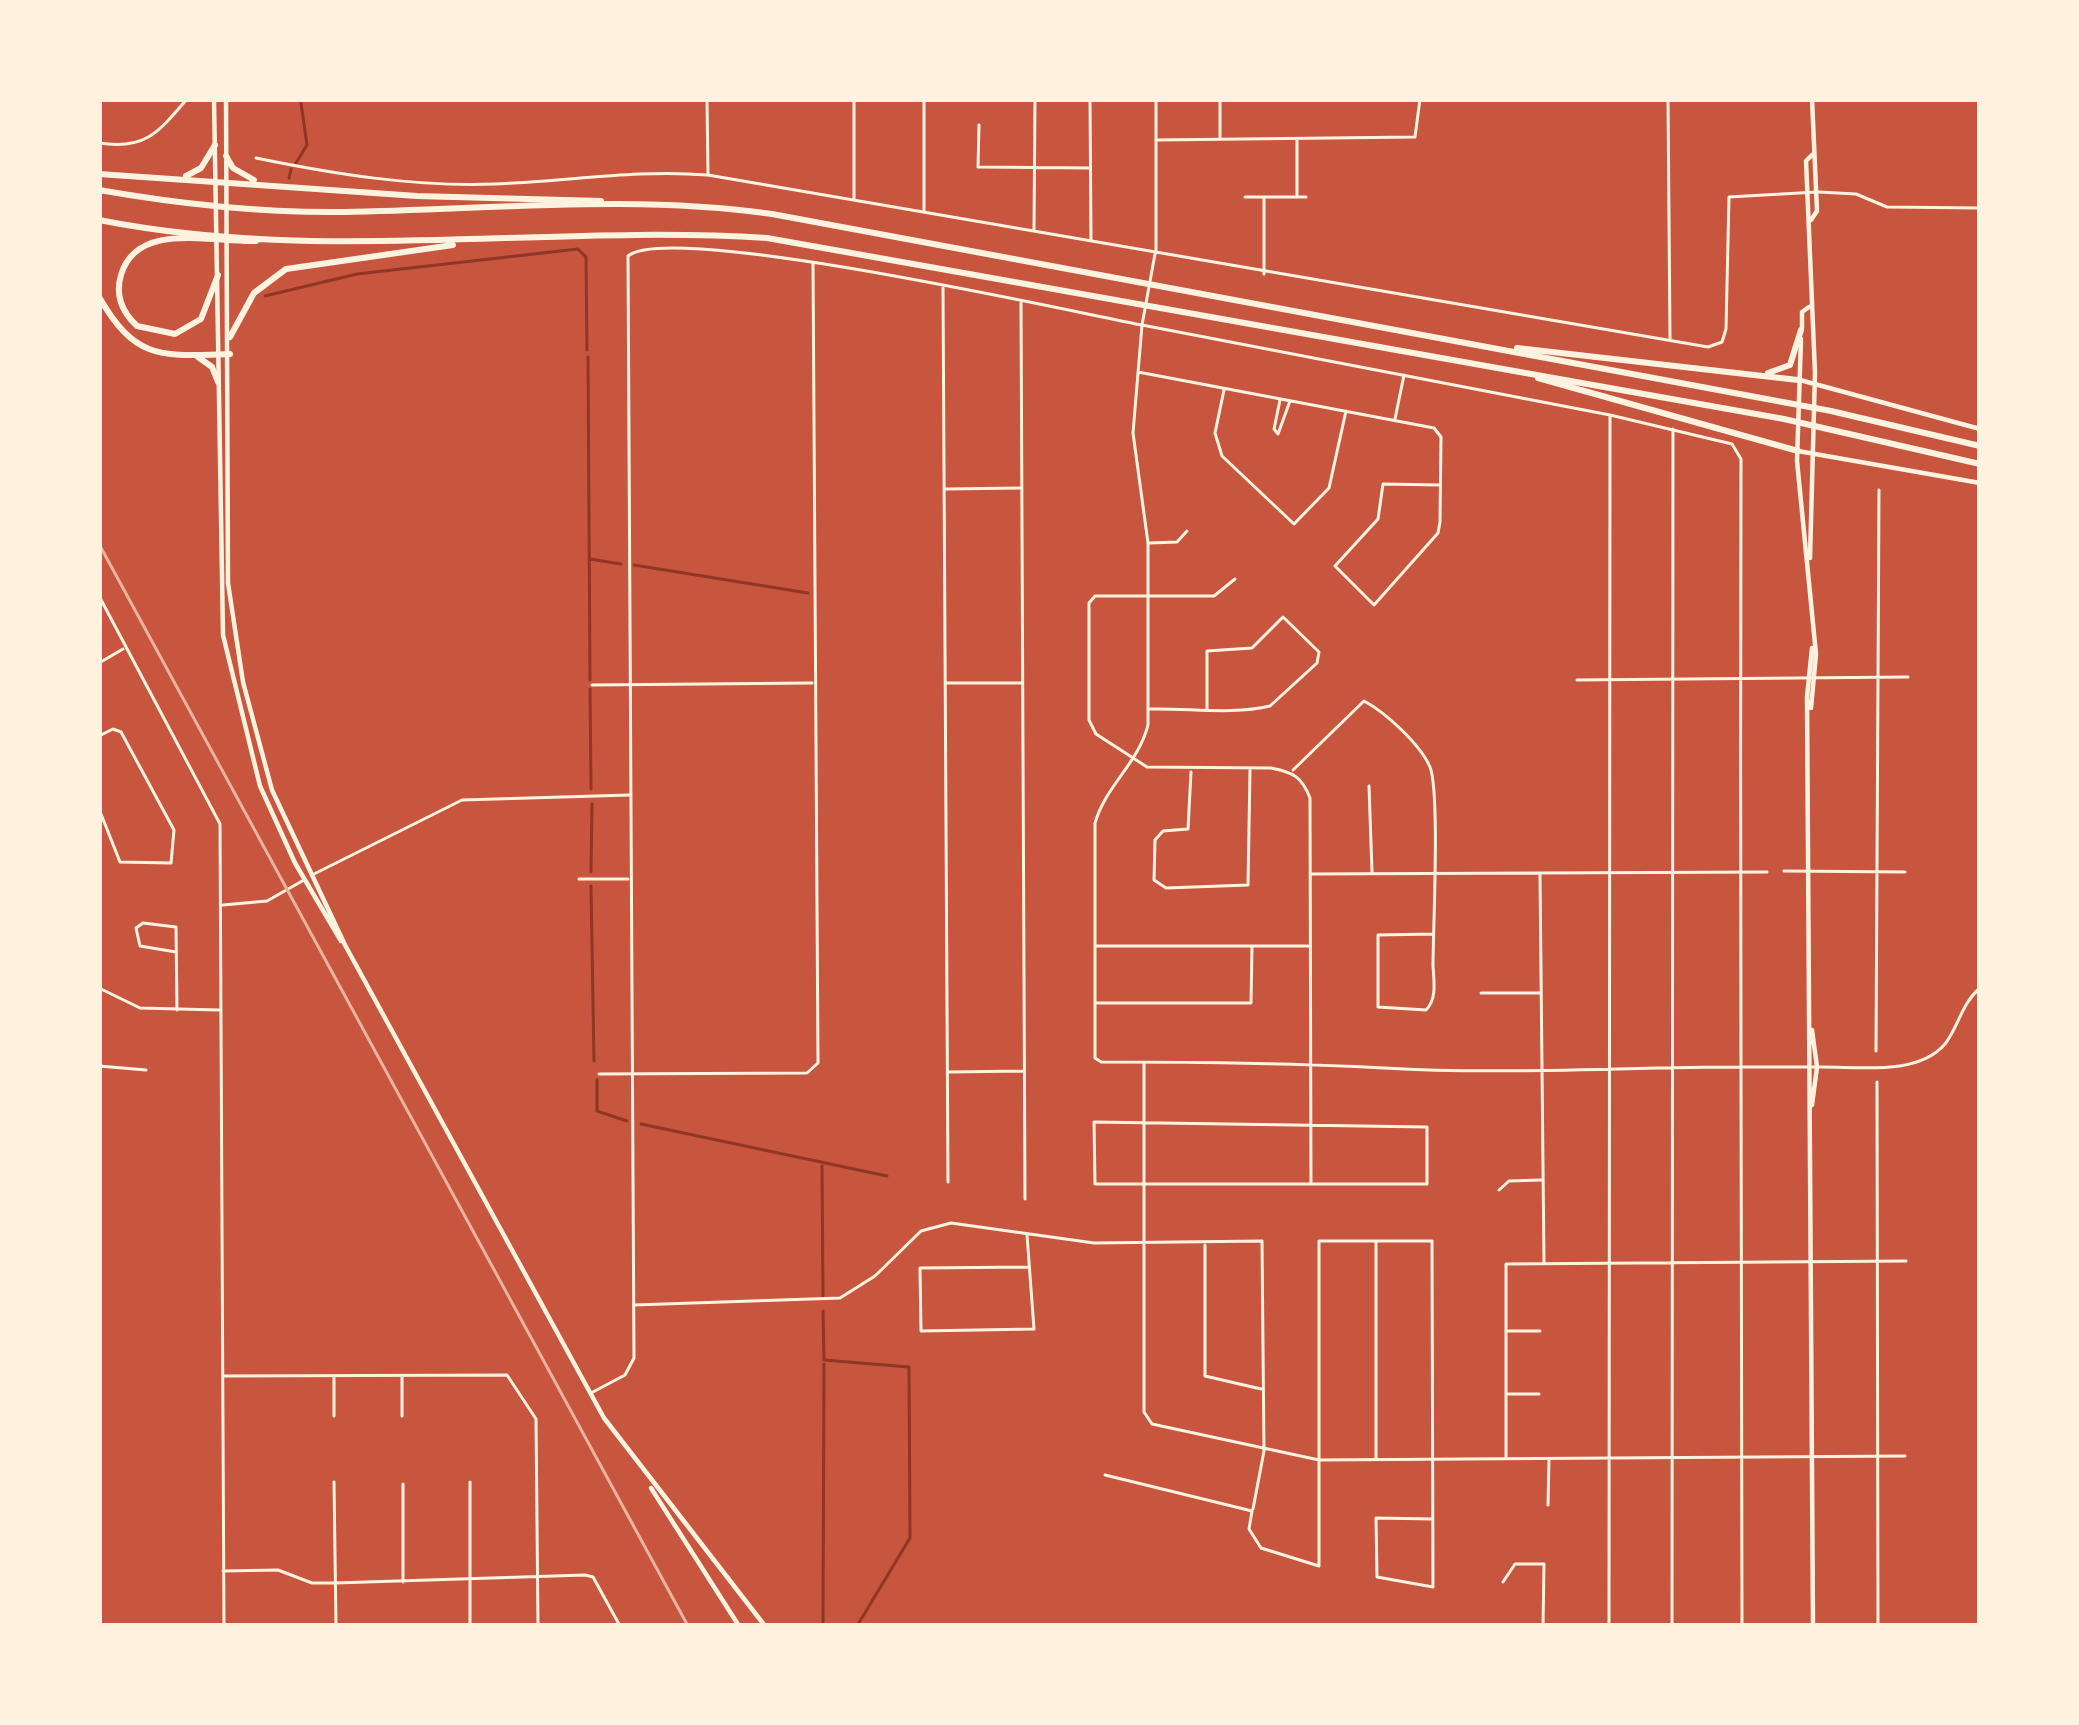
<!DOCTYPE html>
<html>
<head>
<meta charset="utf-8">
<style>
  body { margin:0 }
  #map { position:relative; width:2079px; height:1725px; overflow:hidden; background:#c8553d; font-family:Lora,serif }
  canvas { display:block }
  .frame { position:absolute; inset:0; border:102px solid #fff3e0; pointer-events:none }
</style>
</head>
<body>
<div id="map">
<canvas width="2079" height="1725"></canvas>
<div class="frame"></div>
</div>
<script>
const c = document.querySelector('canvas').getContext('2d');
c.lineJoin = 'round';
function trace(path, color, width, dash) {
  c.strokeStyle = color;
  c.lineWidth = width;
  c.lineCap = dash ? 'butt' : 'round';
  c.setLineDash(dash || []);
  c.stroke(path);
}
trace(new Path2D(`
  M296,163L307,145L301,103
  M289,178L291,169
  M265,296L357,274L578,249L586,257L587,350
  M588,357L590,680
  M590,559L621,564
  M634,565L808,593
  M590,689L591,789
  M591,872L592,804
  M591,886L594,1061
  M597,1080V1111L627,1121
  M641,1124L887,1176
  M822,1166L823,1296
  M823,1311L824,1360L909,1367L910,1538L857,1626
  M823,1626L824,1364`), '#8f3625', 3);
trace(new Path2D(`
  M1090,99L1091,240
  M1220,99V137
  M1668,99L1670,339
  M979,125L978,167L1090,168
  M1297,139V195
  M1157,140L1415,137L1420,99
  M99,143C145,150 158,133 187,99
  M256,158C334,174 414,187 495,184C566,182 635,169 707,175
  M1819,192L1856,194L1887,207L1980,208
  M1245,197H1306
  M1264,197V274
  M854,198V99
  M924,210V99
  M1034,229L1035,99
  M1156,253V99
  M943,288L948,1182
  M1021,303L1025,1199
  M1138,372L1434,428L1441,437L1440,522L1438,533L1374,605L1335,566L1378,519L1383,484L1440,485
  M1224,390L1215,433L1222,456L1294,524L1329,488L1346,411
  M1280,400L1274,429L1278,434L1290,401
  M1395,419L1404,375
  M946,489L1020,488
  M1150,543L1177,542L1187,531
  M1235,579L1214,596H1095L1089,603V720L1096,734L1147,767L1271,768C1293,772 1302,777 1310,798L1311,1184
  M99,663L123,649
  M1577,680L1908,677
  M947,683H1022
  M592,685L812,683
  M1150,709C1189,708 1233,715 1270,706L1317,663L1319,652L1283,617L1252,648L1207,651V709
  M99,736L113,729L121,732L174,830L171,863L120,862L99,809
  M1293,770L1364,701C1385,712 1420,744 1430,767C1440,793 1433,929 1433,966C1434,982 1437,999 1426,1010L1378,1007V935L1433,934
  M1191,772L1188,829L1163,831L1155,840L1154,880L1166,888L1248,885L1250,770
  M1369,786L1372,872
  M1784,871L1905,872
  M314,874L462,800L629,795
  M1312,874L1767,872
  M1540,875L1544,1262
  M579,879H628
  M1096,946H1308
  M176,952L140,946L136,928L143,923L176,927L177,1010
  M99,988L140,1008L219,1010
  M1481,993H1540
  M1096,1003H1251L1252,946
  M1876,1051L1879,490
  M1144,1064V1412L1152,1424L1319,1460L1905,1456
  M99,1066L146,1070
  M949,1072L1024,1071
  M599,1074L807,1073L818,1063L813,263
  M1877,1082L1878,1626
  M1094,1122L1427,1127V1184H1095Z
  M1499,1190L1509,1181L1541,1180
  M1027,1235L1034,1329L921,1331L920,1268L1028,1267
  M1376,1241V1458
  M1205,1245V1376L1261,1389
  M634,1305L840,1298L875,1276L921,1231L951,1223L1094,1243L1262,1241L1264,1451L1253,1509
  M1508,1331H1540
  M224,1376L507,1375L536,1419L538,1626
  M402,1376V1416
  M334,1377V1416
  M1508,1394H1539
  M1506,1457V1264L1906,1261
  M1105,1475L1252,1511L1249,1529L1261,1548L1319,1566V1241H1432L1433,1587L1377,1577L1376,1518L1432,1519
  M334,1482L336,1626
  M470,1482V1626
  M403,1484V1582
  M1548,1505L1549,1459
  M223,1571L278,1570L312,1583H335L585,1575L593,1577L620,1626
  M1503,1582L1515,1564H1544L1543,1626
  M1609,1626L1610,416
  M1672,1626L1673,429
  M1742,1626L1741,1070C1741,1066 1741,1062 1741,1058C1741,858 1740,659 1741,459L1732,444L1610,415L1142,325L1133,433L1148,543V725C1138,764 1106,785 1095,823V1058L1101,1062C1196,1062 1290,1063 1384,1068C1503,1075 1623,1067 1741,1067C1767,1067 1792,1067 1817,1067`), '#fff3e0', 3);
trace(new Path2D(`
  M707,99L708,175L1708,347L1722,342L1726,329L1729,197L1817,192
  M99,596L220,824L224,1626
  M223,905L267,901L304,880
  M1817,1067C1856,1066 1917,1077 1945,1044C1959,1026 1961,1004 1980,988
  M591,1393L625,1375L634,1358L628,256C670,221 1068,311 1142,325L1155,254`), '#fff3e0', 3);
trace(new Path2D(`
  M214,99L223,635L260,786L295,863L341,941
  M226,99L228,583L243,682L272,790L345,945L604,1418L765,1626
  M1811,220L1817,211L1812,99
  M1802,328V312L1809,307
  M1801,339L1797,461L1816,654L1811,708
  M1800,380L1980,429
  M1798,451L1980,483
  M1810,558L1815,373L1806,161L1812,155
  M1812,648L1807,697L1813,1626
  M1812,1105L1817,1067L1812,1030
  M651,1488L739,1626`), '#fff3e0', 4.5);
trace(new Path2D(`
  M226,156L233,168L254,180
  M99,174L417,196L601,201
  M186,176L201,168L215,145
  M99,190C179,204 263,213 344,212C487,210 630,194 772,214L1831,411L1980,446
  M99,220C320,264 545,224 767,238L1784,419L1980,464
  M218,275L201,319L175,334L137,326C122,312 115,295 121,275C137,220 214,243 256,241
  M99,297C136,361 161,356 230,354
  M230,337L254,293L286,269L453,245
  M1517,348L1798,380
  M198,357L212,367L218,382
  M1768,373L1790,365L1801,330
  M1538,378L1798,451`), '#fff3e0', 6);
trace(new Path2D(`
  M99,544L688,1626`), '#e9b49f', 3);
</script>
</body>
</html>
